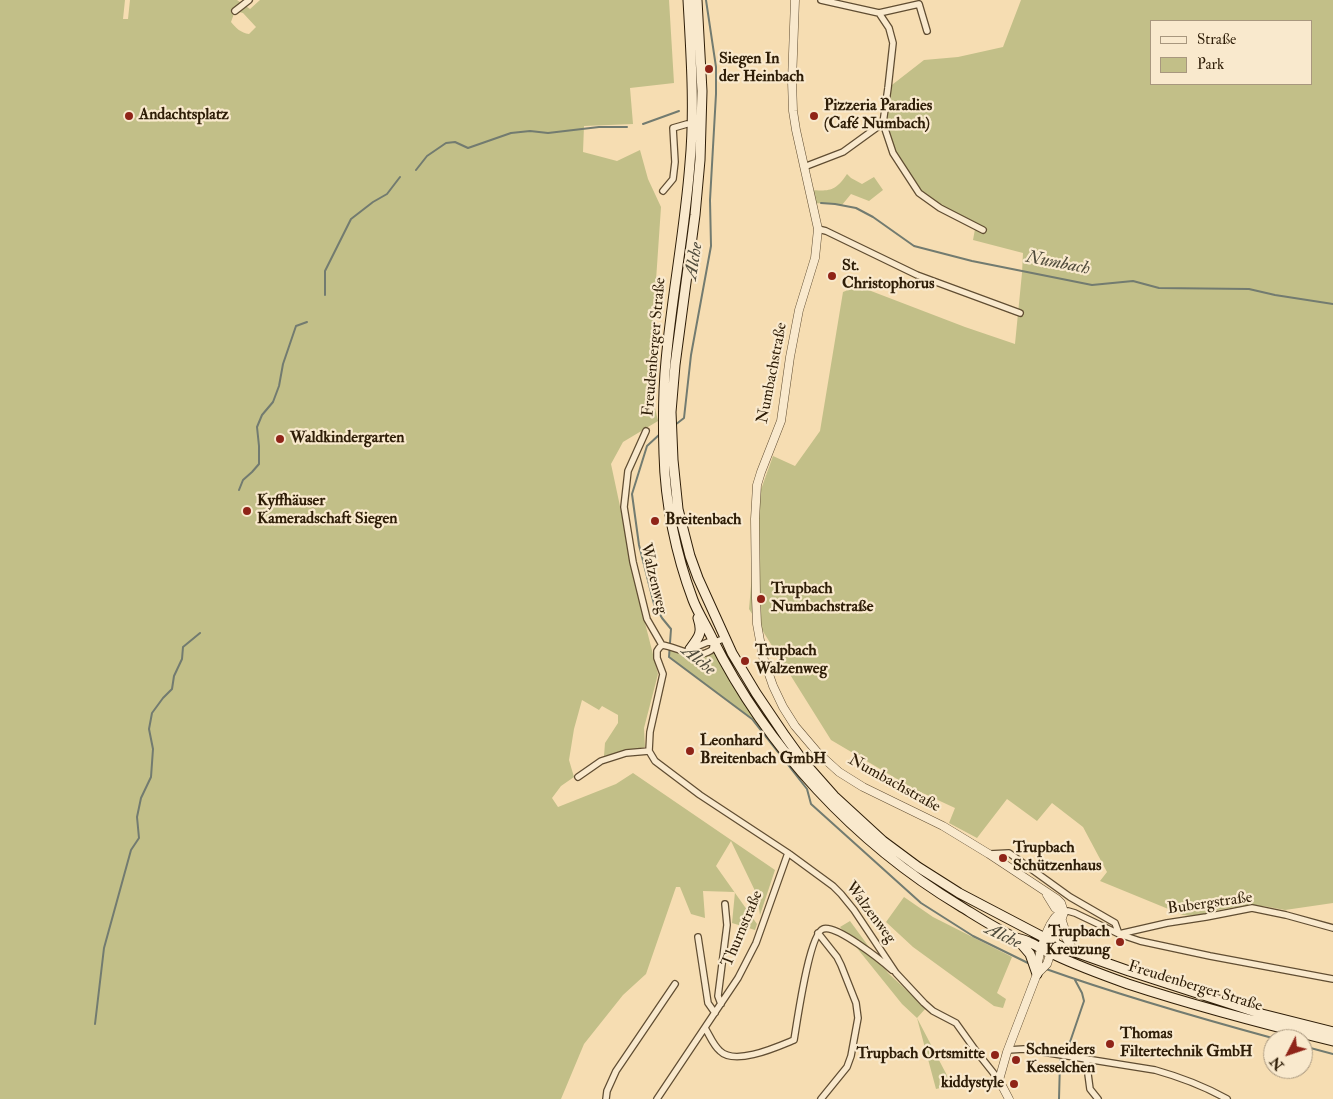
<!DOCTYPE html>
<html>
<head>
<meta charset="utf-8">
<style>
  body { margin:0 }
  #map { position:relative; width:1333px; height:1099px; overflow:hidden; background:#f6ddb2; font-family:"IM FELL Double Pica",serif }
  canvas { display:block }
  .legend { position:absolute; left:1150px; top:20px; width:162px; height:65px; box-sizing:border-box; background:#f9e9cd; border:1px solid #a8977e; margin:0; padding:6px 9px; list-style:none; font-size:15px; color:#2e1d07 }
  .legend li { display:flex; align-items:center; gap:10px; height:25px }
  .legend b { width:25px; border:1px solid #a8977e }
  .north { position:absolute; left:1263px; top:1029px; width:50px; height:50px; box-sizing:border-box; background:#f9e9cd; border:1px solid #a8977e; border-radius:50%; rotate:229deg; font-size:14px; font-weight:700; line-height:20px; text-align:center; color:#2e1d07 }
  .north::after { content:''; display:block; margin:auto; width:18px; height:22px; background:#8f2418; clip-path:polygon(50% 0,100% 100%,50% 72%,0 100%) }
</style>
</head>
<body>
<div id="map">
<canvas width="1333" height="1099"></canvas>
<ul class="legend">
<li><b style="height:6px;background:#f9e9cd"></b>Straße</li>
<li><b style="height:14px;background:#c2bf88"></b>Park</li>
</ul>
<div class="north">N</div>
</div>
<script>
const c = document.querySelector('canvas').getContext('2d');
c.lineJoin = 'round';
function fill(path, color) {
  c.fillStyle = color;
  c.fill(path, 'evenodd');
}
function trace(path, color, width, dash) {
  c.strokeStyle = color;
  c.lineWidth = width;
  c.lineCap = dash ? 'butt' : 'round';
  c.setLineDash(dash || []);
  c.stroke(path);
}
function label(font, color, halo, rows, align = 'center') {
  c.font = font + ' "IM FELL Double Pica",serif';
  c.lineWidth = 4.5;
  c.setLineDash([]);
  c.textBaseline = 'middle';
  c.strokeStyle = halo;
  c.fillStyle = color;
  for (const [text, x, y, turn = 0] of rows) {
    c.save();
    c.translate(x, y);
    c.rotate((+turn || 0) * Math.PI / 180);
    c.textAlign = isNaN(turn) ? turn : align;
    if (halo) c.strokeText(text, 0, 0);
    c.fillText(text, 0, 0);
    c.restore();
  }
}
fill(new Path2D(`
  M0,0H125L123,19H128L130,0H237L250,9L260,0H669L674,83L630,88L633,124L584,126L583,152L617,161L640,150L648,179L661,207L649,383L658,421L623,442L611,464L644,619L658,674L644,728L645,747L604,756L605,743L618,723V715L602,706L599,710L582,700L574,729L569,760L574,777L561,786L552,798L558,807L616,784L633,773L775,870L760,915L757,895L731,841L716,866L757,924L755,930L732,923L735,892L703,891L705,918L691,914L680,887H676L646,974L623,995L584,1044L561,1099H0ZM235,11L243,13L256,27L249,34C241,33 236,28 231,22Z
  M1021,0H1333V903L1285,910L1263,906L1236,907L1213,911L1206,917L1183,915L1100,881L1107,872L1083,827L1052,803L1037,821L1007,799L977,838L949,823L955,808L914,789L831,740L749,609L759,495L773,456L795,466L820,431L843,292L858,286L965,327L1015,344L1022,273L1023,253L973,240L975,229L981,230L919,193L893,153L883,123L888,88L924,60L958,57L1003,47ZM1152,21H1312V84H1152Z
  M847,174L851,178L862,184L874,177L883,190L869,201L851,194L842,205L821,203L813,204L810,190C829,191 835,192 847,174Z
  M715,643L739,685L807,789L752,719L669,657V646L680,650L708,652Z
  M904,897L933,917L1012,957L997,993L1006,999L1003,1008L994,1006L913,947L886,922Z
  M850,921L888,973L926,1008L917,1018L952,1085L936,1089L917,1018L902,1004L840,927Z`), '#c2bf88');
trace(new Path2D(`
  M643,124L679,111
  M416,170L427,156L446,143L455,142L468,148L511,133L530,131L548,133L599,127H627
  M821,203L835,204L856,208L873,217L914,246L972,261L1092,285L1133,281L1159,288L1249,289L1275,295L1333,304
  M325,295V271L351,219L373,202L387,194L400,177
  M675,425L684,418L691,355L711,246L710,200L716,94V67L706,0
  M660,434L647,446L632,494L639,545L654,604L662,618L671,629L669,657L752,719L807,789L811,804L921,903L973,936L1030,964
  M239,490L243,480L252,472L259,464V446L257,427L262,415L273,402L279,386L283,364L296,326L307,322
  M1046,969C1122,996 1199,1018 1276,1039
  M95,1024L104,948L131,850L139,838L137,817L141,798L151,777L153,749L149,729L152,713L163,698L172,689L174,676L182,659L183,647L200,633
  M1303,1046L1333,1054
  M1059,1099L1060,1061L1070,1042L1084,1001L1082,993L1075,980`), '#727b70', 2);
const minor = new Path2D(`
  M821,0L879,13L889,28L893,43L888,88L883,123L893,153L919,193L940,208L983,230
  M235,11L249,0
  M879,13L919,4L927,31
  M804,167L843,152L883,123
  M663,191L673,179L675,162L673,128L687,124H692
  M818,229L826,231L917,275L1020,313
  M646,431L628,471L624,507L633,562L647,619L662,645C677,647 696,660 710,651C715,648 711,649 714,644C716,641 721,640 725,638
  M662,645L659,648L657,651V658L663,674L650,732L649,751L655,761L700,795L788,853L833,886L841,894L854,910L896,973L924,1003L933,1011L956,1023L976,1051L999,1080
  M691,649L708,642L715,643
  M578,777L601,761L626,753L649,751
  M989,854L1009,853L1070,897L1115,923L1119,934
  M1064,912L1068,911L1075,913L1119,934L1140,941L1210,956L1333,979
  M818,933L837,957L841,965L856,1003L858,1018L851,1056L847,1067L821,1099
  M1119,934L1167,923L1206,917L1252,908L1286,915L1333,928
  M698,937L708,1003L715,1013
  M721,1004L718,996L727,925L725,904
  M705,1028C710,1036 713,1045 720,1051C735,1066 777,1047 794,1040C797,1023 809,934 823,929C836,924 882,961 892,970
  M1008,1050L1024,1049L1155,1070C1180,1077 1204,1086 1227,1099
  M1086,1059L1090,1089L1098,1099
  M606,1099L607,1091L616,1071L675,984
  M657,1099L738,978L756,943L788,853`);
const tertiary = new Path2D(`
  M795,0L792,81L793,111L796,130L818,229L815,258L799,310L790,357L781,421L761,472L757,485L755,519L756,598L757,624L763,657L773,686L783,707L795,726L818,753L839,772L863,787L943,826L989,854L1057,899L1061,903L1064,912
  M1047,895L1055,908L1064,912
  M1062,921L1064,927L1066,938L1074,951
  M1037,974L1047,964L1064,912
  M1009,1099L999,1080L1007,1052L1037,974C1037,959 1045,931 1054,919C1056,915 1060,914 1064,912`);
const secondary = new Path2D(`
  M688,0C691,54 695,109 690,163C685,230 672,295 666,361C663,392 663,423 664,454C665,502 676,555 693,600C698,613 706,625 712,638C767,748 855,843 960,906C978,917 996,929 1016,938C1020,939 1025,940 1029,942C1038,946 1046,952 1055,955C1078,966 1103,975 1128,984C1195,1006 1264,1024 1333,1041
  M697,0L702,91L700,160L695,215L675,365L671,412L673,460L678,509L690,556L698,578L732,653L756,693L785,736L803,761L834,796L883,841L918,867L959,893L1064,948L1129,971L1262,1014L1333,1032
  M690,649C699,637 703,633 698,618
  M1018,940L1030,954L1037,974`);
trace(minor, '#604d32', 8);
trace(tertiary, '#604d32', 9);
trace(secondary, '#2e1d07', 11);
trace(minor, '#f9e9cd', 5.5);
trace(tertiary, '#f9e9cd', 8);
trace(secondary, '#f9e9cd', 9);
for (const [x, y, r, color] of [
  [709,69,5,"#8f2418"],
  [129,116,5,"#8f2418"],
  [814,116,5,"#8f2418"],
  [832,276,5,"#8f2418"],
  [280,439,5,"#8f2418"],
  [247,511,5,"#8f2418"],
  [655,521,5,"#8f2418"],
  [761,599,5,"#8f2418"],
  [745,661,5,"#8f2418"],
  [690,751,5,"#8f2418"],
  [1003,858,5,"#8f2418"],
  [1120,942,5,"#8f2418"],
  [1110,1044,5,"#8f2418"],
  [995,1055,5,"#8f2418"],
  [1016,1060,5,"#8f2418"],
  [1014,1084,5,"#8f2418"]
]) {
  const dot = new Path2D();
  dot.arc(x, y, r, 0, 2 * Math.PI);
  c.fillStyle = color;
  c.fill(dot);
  trace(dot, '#f9e9cd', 2);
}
label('bold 16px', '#2e1d07', '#f9e9cd', [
  ["Siegen In",719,60],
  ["der Heinbach",719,78],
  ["Pizzeria Paradies",824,107],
  ["(Café Numbach)",824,125],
  ["Andachtsplatz",139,116],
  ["St.",842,267],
  ["Christophorus",842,285],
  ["Waldkindergarten",290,439],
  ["Kyffhäuser",257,502],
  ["Kameradschaft Siegen",257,520],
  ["Breitenbach",665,521],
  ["Trupbach",771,590],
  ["Numbachstraße",771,608],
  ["Trupbach",755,652],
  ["Walzenweg",755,670],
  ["Leonhard",700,742],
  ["Breitenbach GmbH",700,760],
  ["Trupbach",1013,849],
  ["Schützenhaus",1013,867],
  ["Trupbach",1110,933,"right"],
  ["Kreuzung",1110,951,"right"],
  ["Thomas",1120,1035],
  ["Filtertechnik GmbH",1120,1053],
  ["Schneiders",1026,1051],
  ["Kesselchen",1026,1069],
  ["Trupbach Ortsmitte",985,1055,"right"],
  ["kiddystyle",1004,1084,"right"]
], 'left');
label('16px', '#2e1d07', '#f9e9cd', [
  ["Freudenberger Straße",655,347,-85],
  ["Numbachstraße",773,373,-79],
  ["Walzenweg",653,579,76],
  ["Numbachstraße",894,784,29],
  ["Bubergstraße",1210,904,-8],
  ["Walzenweg",870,913,53],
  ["Thurnstraße",743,929,-67],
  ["Freudenberger Straße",1195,987,17]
]);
label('italic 18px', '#504c3c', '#f9e9cd', [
  ["Alche",695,261,-81],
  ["Numbach",1058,264,11],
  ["Alche",698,661,39],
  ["Alche",1003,937,26]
]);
</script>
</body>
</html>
